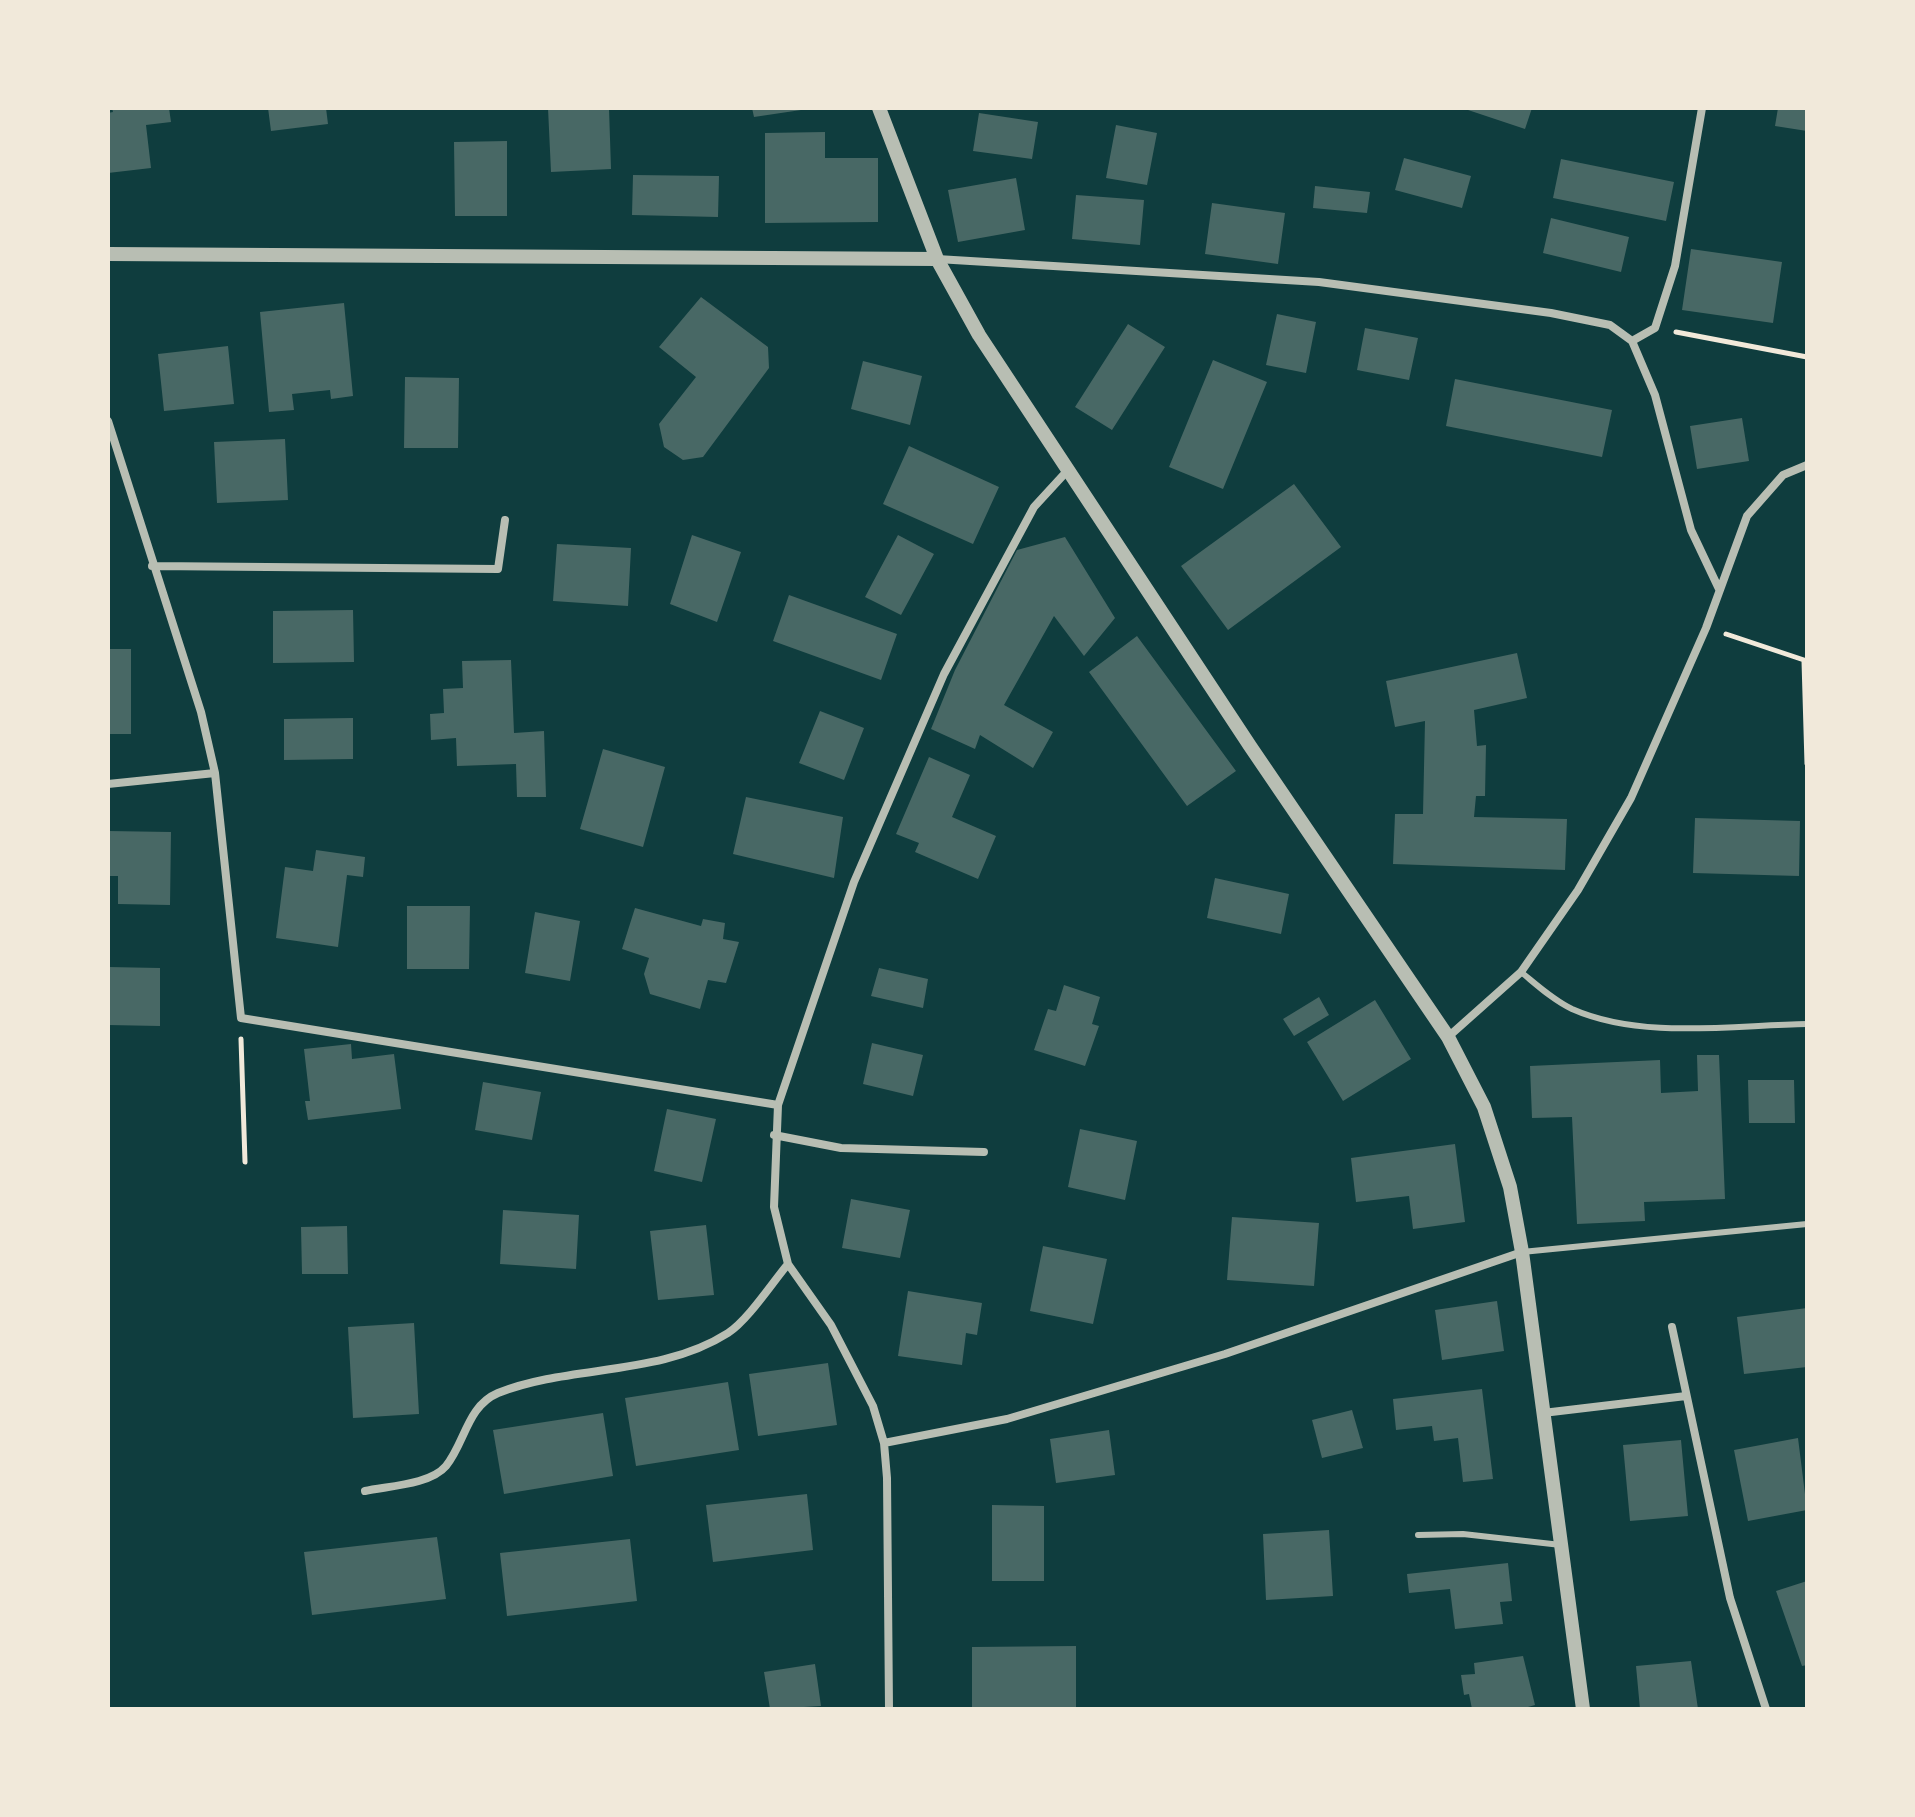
<!DOCTYPE html>
<html>
<head>
<meta charset="utf-8">
<style>
  body { margin:0 }
  #map { position:relative; width:1915px; height:1817px; overflow:hidden; background:#0f3d3e; font-family:"Alegreya Sans",sans-serif }
  canvas { display:block }
  .frame { position:absolute; inset:0; border:110px solid #f1e9da; pointer-events:none }
</style>
</head>
<body>
<div id="map">
<canvas width="1915" height="1817"></canvas>
<div class="frame"></div>
</div>
<script>
const c = document.querySelector('canvas').getContext('2d');
c.lineJoin = 'round';
function fill(path, color) {
  c.fillStyle = color;
  c.fill(path, 'evenodd');
}
function trace(path, color, width, dash) {
  c.strokeStyle = color;
  c.lineWidth = width;
  c.lineCap = dash ? 'butt' : 'round';
  c.setLineDash(dash || []);
  c.stroke(path);
}
fill(new Path2D(`
  M112,108H169L171,122L146,125L151,168L108,173V113L113,112Z
  M268,108H326L328,124L271,131Z
  M548,108H609L611,169L551,172Z
  M752,108H801V110L754,117Z
  M1462,108H1532L1525,129Z
  M1778,108H1807V131L1775,126Z
  M979,113L1038,122L1032,159L973,151Z
  M1116,125L1157,133L1147,185L1106,178Z
  M825,132V158H878V222L765,223V133Z
  M507,141V216H455L454,142Z
  M1404,158L1471,176L1462,208L1395,190Z
  M1561,159L1674,182L1666,221L1553,198Z
  M633,175L719,176L718,217L632,215Z
  M1016,178L1025,230L958,242L948,190Z
  M1315,186L1370,192L1367,213L1313,208Z
  M1076,195L1144,200L1140,245L1072,239Z
  M1212,203L1285,213L1278,264L1205,254Z
  M1551,218L1629,237L1621,272L1543,253Z
  M1691,249L1782,262L1773,323L1682,310Z
  M701,297L768,347L769,368L703,457L683,460L664,447L659,424L696,377L659,347Z
  M344,303L353,396L331,399L330,390L292,394L294,410L269,412L260,312Z
  M1277,314L1316,322L1306,373L1266,365Z
  M1128,324L1165,347L1112,430L1075,407Z
  M1365,328L1418,338L1409,380L1357,370Z
  M228,346L234,404L164,411L158,354Z
  M1213,360L1267,382L1223,489L1169,467Z
  M863,361L922,376L910,425L851,409Z
  M405,377L459,378L458,448H404Z
  M1455,379L1612,410L1602,457L1446,426Z
  M1742,418L1749,461L1697,469L1690,426Z
  M285,439L288,500L217,503L214,442Z
  M909,446L999,487L973,544L883,504Z
  M1294,484L1341,547L1228,630L1181,566Z
  M692,535L741,552L717,622L670,604Z
  M898,535L934,554L901,615L865,597Z
  M1065,537L1115,618L1084,656L1054,616L1004,705L1053,732L1033,768L980,735L975,749L931,729L955,670L1017,550Z
  M557,544L631,548L628,606L553,601Z
  M789,595L897,634L881,680L773,641Z
  M353,610L354,662L273,663V611Z
  M1137,636L1236,771L1187,806L1089,672Z
  M108,649H131V734H108Z
  M1517,653L1527,698L1474,710L1477,746L1486,745L1485,796H1476L1474,817L1567,819L1565,870L1393,864L1395,814H1423L1425,721L1395,727L1386,681Z
  M511,660L514,733L544,731L546,797H517L516,764L457,766L456,738L431,740L430,714L444,713L443,689L463,688L462,661Z
  M820,711L864,728L844,780L799,763Z
  M353,718V759L284,760V719Z
  M603,749L665,767L643,847L580,829Z
  M929,757L970,775L952,817L996,836L978,879L915,852L919,843L896,834Z
  M746,797L843,817L834,878L733,854Z
  M1695,818L1800,821L1799,876L1693,873Z
  M108,831L171,832L170,905L118,904V876H108Z
  M316,850L365,857L363,877L347,875L338,947L276,938L285,867L313,871Z
  M1215,878L1289,894L1281,934L1207,918Z
  M407,906H470L469,969H407Z
  M635,908L701,926L703,919L725,923L723,939L739,942L726,983L708,980L700,1009L650,994L644,974L649,958L622,949Z
  M535,912L580,921L570,981L525,973Z
  M108,967L160,968V1026L108,1025Z
  M879,968L928,979L923,1008L871,996Z
  M1064,985L1100,997L1092,1024L1099,1026L1085,1066L1034,1050L1048,1009L1056,1011Z
  M1319,997L1329,1015L1294,1036L1283,1019Z
  M1375,1000L1411,1059L1343,1101L1307,1042Z
  M872,1043L923,1055L913,1096L863,1084Z
  M351,1044L352,1059L394,1054L401,1109L308,1120L305,1101H310L304,1049Z
  M1697,1055H1719L1725,1199L1644,1202L1645,1221L1577,1224L1572,1117L1532,1118L1530,1066L1660,1060L1661,1093L1698,1091Z
  M1748,1080H1794L1795,1123H1749Z
  M483,1082L541,1092L532,1140L475,1130Z
  M667,1109L716,1119L702,1182L654,1171Z
  M1080,1129L1137,1141L1125,1200L1068,1187Z
  M1455,1144L1465,1222L1413,1229L1409,1196L1356,1202L1351,1158Z
  M851,1199L910,1210L900,1258L842,1248Z
  M503,1210L579,1215L576,1269L500,1264Z
  M1232,1217L1319,1223L1314,1286L1227,1280Z
  M706,1225L714,1295L658,1300L650,1231Z
  M347,1226L348,1274H302L301,1227Z
  M1043,1246L1107,1259L1093,1324L1030,1311Z
  M908,1291L982,1303L977,1335L966,1333L962,1365L898,1356Z
  M1497,1301L1504,1351L1442,1360L1435,1310Z
  M1807,1308V1367L1744,1374L1737,1317Z
  M414,1323L419,1414L353,1418L348,1327Z
  M828,1363L837,1425L758,1436L749,1374Z
  M728,1382L739,1450L636,1466L625,1398Z
  M1482,1389L1493,1479L1463,1482L1458,1438L1434,1441L1432,1426L1396,1430L1393,1399Z
  M1352,1410L1363,1448L1322,1458L1312,1420Z
  M603,1413L613,1476L504,1494L493,1430Z
  M1109,1430L1115,1475L1056,1483L1050,1439Z
  M1798,1438L1807,1510L1748,1521L1734,1450Z
  M1681,1440L1688,1516L1630,1521L1623,1445Z
  M807,1494L813,1550L713,1562L706,1505Z
  M992,1505L1044,1506V1581H992Z
  M1329,1530L1333,1596L1266,1600L1263,1534Z
  M437,1537L446,1599L312,1615L304,1552Z
  M630,1539L637,1601L507,1616L500,1553Z
  M1508,1563L1512,1601L1500,1602L1503,1624L1455,1629L1450,1589L1409,1593L1407,1574Z
  M1807,1581V1665L1802,1666L1776,1591Z
  M1076,1646V1709H972V1647Z
  M1523,1656L1535,1705L1521,1709H1472L1469,1694L1464,1695L1461,1675L1475,1674L1474,1663Z
  M1691,1661L1698,1709H1640L1636,1666Z
  M815,1664L821,1706L770,1709L764,1672Z`), '#486865');
trace(new Path2D(`
  M1676,332L1807,357
  M1726,634L1807,661
  M1804,661L1807,764
  M241,1039L245,1162`), '#f1e9da', 5);
trace(new Path2D(`
  M1521,972C1537,985 1553,1000 1572,1009C1642,1040 1732,1025 1807,1024
  M1522,1252L1807,1224
  M1418,1535L1463,1534L1561,1545`), '#b8beb3', 6);
trace(new Path2D(`
  M937,259L1319,282L1551,313L1610,325L1632,341L1655,395L1691,530L1719,589
  M1632,341L1655,328L1675,266L1702,108
  M108,421L201,712L215,773L241,1018L778,1105
  M152,566L498,569L505,520
  M108,784L215,773
  M1448,1037L1521,972L1578,890L1631,798L1706,628L1747,516L1783,475L1807,465
  M774,1135L841,1148L984,1152
  M1672,1327L1730,1598L1766,1709
  M1543,1413L1686,1396
  M884,1443L1007,1419L1225,1354L1522,1252
  M365,1491C387,1486 430,1485 446,1466C465,1443 467,1406 498,1393C571,1364 659,1377 728,1333C748,1320 772,1283 788,1264
  M889,1709L887,1478L884,1443L873,1406L831,1325L788,1264L774,1207L778,1105L854,882L944,674L1034,507L1068,470`), '#b8beb3', 8);
trace(new Path2D(`
  M879,108L937,259L979,335L1250,746L1448,1037L1484,1107L1510,1187L1522,1252L1583,1709
  M108,254L937,259`), '#b8beb3', 14);
</script>
</body>
</html>
